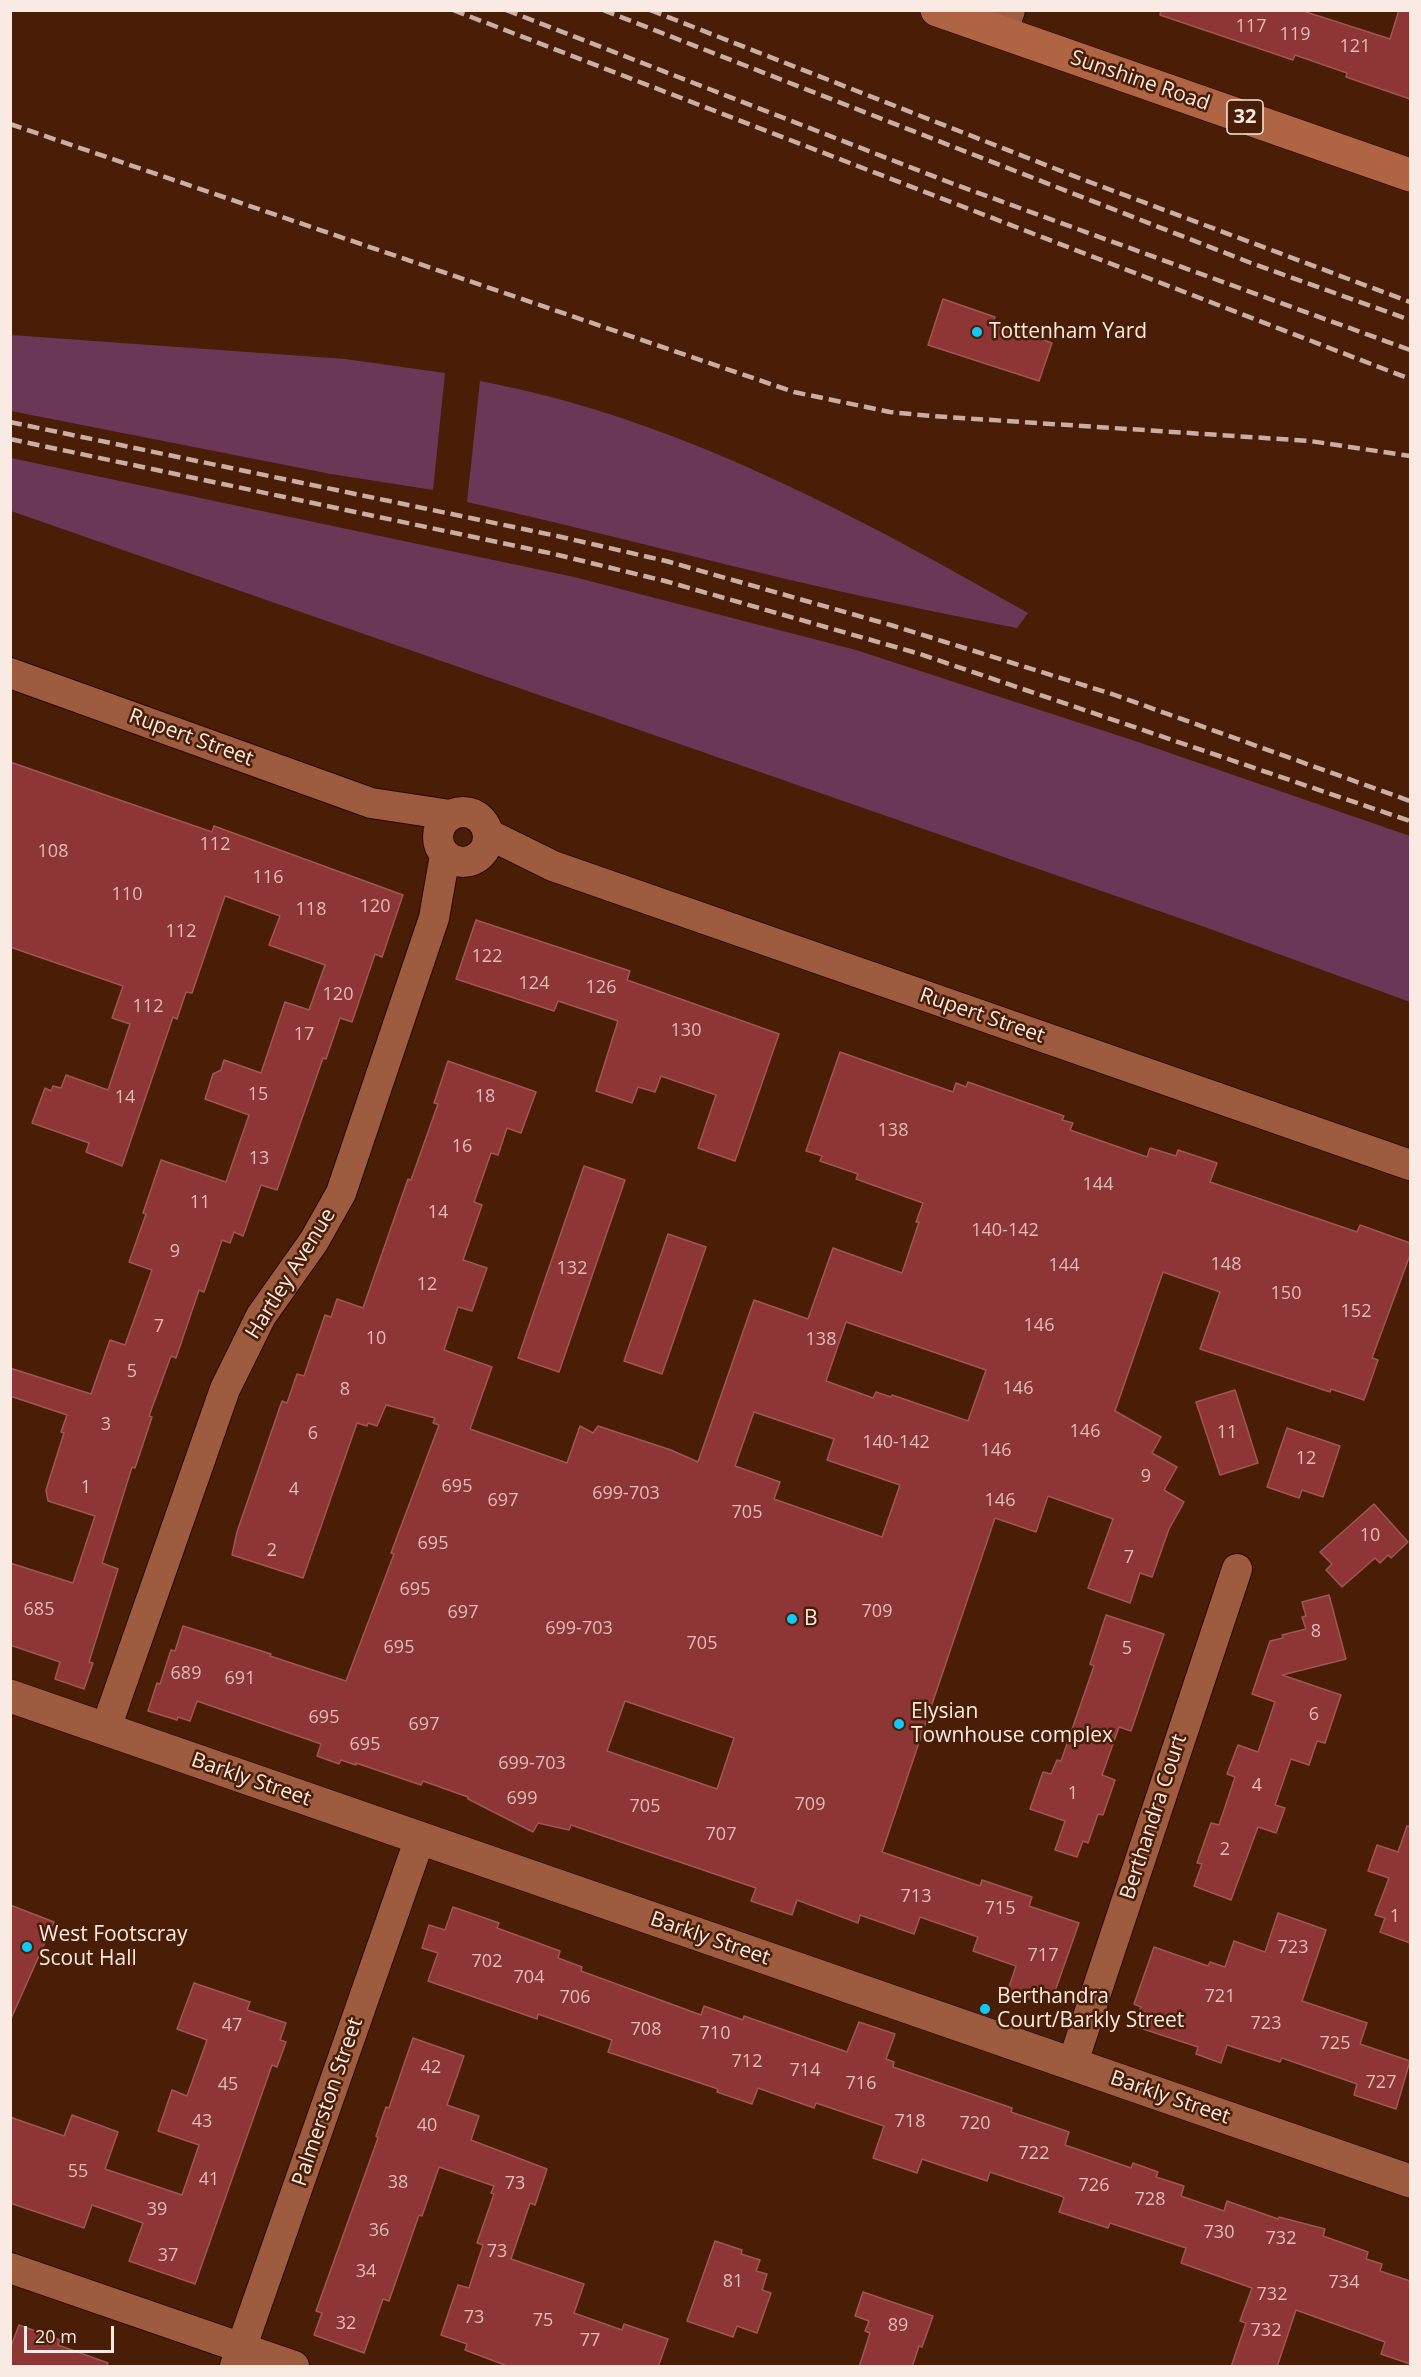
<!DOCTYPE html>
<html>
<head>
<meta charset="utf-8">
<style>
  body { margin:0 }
  #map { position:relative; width:1421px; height:2377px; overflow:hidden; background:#4a1d07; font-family:"Open Sans",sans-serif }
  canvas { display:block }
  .frame { position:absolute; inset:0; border:12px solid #faeae4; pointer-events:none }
  .scale { position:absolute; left:24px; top:2326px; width:90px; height:27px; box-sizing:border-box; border:3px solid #faeae4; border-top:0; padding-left:8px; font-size:18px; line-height:21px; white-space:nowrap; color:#faeae4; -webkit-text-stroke:4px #4a1d07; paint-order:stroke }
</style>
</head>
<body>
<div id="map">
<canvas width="1421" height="2377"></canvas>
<div class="frame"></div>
<div class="scale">20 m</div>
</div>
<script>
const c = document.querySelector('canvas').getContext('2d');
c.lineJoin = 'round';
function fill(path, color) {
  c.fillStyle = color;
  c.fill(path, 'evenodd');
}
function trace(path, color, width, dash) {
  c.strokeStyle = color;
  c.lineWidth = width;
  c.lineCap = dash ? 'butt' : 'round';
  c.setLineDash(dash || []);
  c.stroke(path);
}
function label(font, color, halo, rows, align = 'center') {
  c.font = font + ' "Open Sans",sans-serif';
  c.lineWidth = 5;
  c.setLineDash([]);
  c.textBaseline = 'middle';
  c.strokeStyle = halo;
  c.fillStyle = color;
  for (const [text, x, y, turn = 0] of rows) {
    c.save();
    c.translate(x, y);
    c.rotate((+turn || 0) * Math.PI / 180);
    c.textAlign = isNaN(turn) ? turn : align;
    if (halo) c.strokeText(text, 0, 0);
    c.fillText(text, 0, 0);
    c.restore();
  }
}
fill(new Path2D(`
  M11,335L345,359L445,373L433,490L331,474L11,411Z
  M480,381C677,418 855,515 1028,613L1017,628C959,617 901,605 843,592C717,564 593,530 467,502Z
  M11,458L574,577L856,650L1138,742L1410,836V1002L1202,926L11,511Z`), '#6a3757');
const building = new Path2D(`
  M1161,10H1300L1390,39L1399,10H1410V99L1346,77L1347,73L1295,55L1293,60L1160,15Z
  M943,299L995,317L993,322L1052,343L1039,381L928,345Z
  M10,762L212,832L214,826L403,895L382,957L375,954L352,1022L340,1018L326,1059L323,1058L277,1190L261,1185L243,1236L234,1232L230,1243L222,1240L204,1292L199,1290L176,1358L171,1356L149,1416L152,1417L135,1468L132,1467L102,1563L118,1569L89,1662L93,1663L84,1689L55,1679L60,1662L10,1645V1563L73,1583L95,1516L48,1501L46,1490L64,1433L61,1432L67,1415L10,1396V1368L91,1394L110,1340L125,1345L152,1270L129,1262L146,1214L143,1213L161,1160L226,1182L249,1115L205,1099L213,1074L221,1070L224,1060L261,1073L285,1002L309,1010L325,965L269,945L280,916L225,896L192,993L186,992L177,1019L173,1017L122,1166L86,1152L89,1143L32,1123L45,1088L51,1091L53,1086L61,1088L66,1075L108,1090L130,1024L112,1018L123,986L10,947Z
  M476,920L630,971L627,980L779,1034L735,1161L698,1148L716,1095L661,1076L655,1092L638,1087L632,1103L596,1091L618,1021L558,1001L554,1011L456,979Z
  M840,1052L953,1092L956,1083L966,1087L968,1082L1064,1116L1062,1120L1073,1123L1070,1130L1147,1157L1150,1148L1176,1156L1178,1150L1217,1163L1210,1182L1357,1232L1360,1225L1410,1243V1255L1372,1358L1378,1360L1364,1400L1331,1389L1330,1392L1200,1349L1220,1292L1163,1272L1115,1411L1161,1437L1152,1453L1177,1467L1164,1490L1184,1502L1169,1529L1152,1577L1140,1573L1130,1603L1088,1588L1113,1519L1048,1496L1036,1532L995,1518L882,1852L980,1886L982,1880L1032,1897L1029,1906L1079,1923L1053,1997L1035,1991L1032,1999L1008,1990L1016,1966L973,1951L978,1937L920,1917L914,1934L860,1915L858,1923L797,1900L792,1915L751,1901L756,1888L571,1825L569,1830L538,1823L533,1832L468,1799V1797L423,1781L421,1785L356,1763V1765L341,1760L339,1764L317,1756L321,1744L197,1701L190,1721L178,1717L177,1720L148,1711L157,1683L160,1684L171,1650L175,1651L183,1626L271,1654L270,1656L346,1681L394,1554L391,1553L439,1425L433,1423L435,1418L386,1405L377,1426L368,1423L367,1426L357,1423L303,1578L232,1555L237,1532L282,1401L287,1403L297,1374L304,1376L325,1315L331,1317L337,1299L363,1308L408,1179L411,1180L438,1104L434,1103L448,1061L536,1092L521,1133L507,1128L498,1155L491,1153L474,1202L482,1205L463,1260L487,1268L472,1311L458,1307L444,1350L492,1367L470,1429L567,1463L580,1426L593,1433L598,1426L671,1450L698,1462L754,1300L808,1319L833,1248L902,1273L919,1222H916L923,1203L856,1179L858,1174L820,1161L822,1156L806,1151ZM846,1322L986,1370L968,1421L892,1395L891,1397L876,1392L873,1398L826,1381ZM754,1412L834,1439L827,1460L900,1485L882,1537L774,1499L780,1482L735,1466ZM625,1701L734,1738L717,1789L607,1751Z
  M584,1166L625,1180L559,1372L518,1358Z
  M668,1234L706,1247L662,1374L624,1361Z
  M1235,1390L1258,1463L1220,1475L1196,1402Z
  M1287,1428L1340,1446L1323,1497L1302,1490L1299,1498L1267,1487Z
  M1374,1504L1408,1542L1391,1558L1388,1555L1380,1563L1375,1558L1342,1587L1326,1570L1332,1564L1320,1552Z
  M1329,1595L1346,1659L1282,1675L1341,1695L1325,1743L1317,1741L1309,1765L1291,1759L1275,1805L1285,1808L1276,1833L1258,1827L1231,1900L1194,1886L1202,1864L1197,1863L1211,1823L1219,1825L1235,1777L1227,1774L1238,1745L1258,1752L1275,1702L1252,1694L1270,1641L1283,1638L1282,1635L1306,1629L1302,1617L1306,1616L1302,1602Z
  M1106,1615L1164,1634L1131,1731L1119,1727L1102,1775L1115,1780L1103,1815L1098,1814L1088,1843L1083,1841L1077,1857L1055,1850L1065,1821L1030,1809L1043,1772L1051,1774L1057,1760L1061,1761L1094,1666L1090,1664Z
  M1407,1826H1410V1943L1380,1932L1385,1918L1375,1915L1389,1878L1368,1871L1377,1845L1398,1852Z
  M10,1905L54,1922L10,2021Z
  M453,1907L499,1923L497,1928L560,1951L558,1958L582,1967L581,1971L701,2015L704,2006L743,2020L744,2016L847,2052L859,2022L895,2034L886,2059L894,2062L893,2067L1012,2108L1011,2112L1069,2132L1065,2145L1131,2168L1133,2163L1158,2172L1156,2177L1184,2186L1181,2196L1224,2211L1227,2201L1278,2219L1279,2217L1325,2229L1323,2236L1368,2252L1366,2259L1382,2264L1380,2271L1410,2281V2364L1381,2354L1385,2342L1296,2310L1277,2367H1231L1246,2323L1240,2321L1252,2288L1181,2263L1186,2248L1110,2223L1108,2228L1059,2212L1064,2198L1061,2196L990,2172L987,2181L922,2159L917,2173L873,2158L884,2126L816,2103L814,2108L758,2088L752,2104L717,2092L718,2089L608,2052L612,2040L538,2014L537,2019L428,1981L438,1953L422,1948L429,1925L445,1930Z
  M1278,1913L1326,1930L1302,2001L1367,2023L1360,2044L1410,2061L1396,2109L1354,2095L1357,2084L1282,2058L1280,2062L1227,2045L1221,2063L1196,2054L1198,2047L1134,2026L1141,2007L1134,2004L1154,1947L1208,1966L1210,1962L1225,1967L1234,1941L1265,1952Z
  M194,1983L250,2002L247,2010L286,2023L280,2040L286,2042L277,2067L272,2065L195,2284L129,2261L143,2223L92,2205L84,2228L10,2203V2117L64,2136L72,2115L118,2132L105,2169L182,2195L199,2145L158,2131L172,2090L187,2096L207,2040L177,2029Z
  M413,2038L464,2056L447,2105L479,2116L471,2140L547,2169L535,2205L530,2203L511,2259L584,2284L574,2313L622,2330L624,2324L668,2339L658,2367H510L465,2350L467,2344L441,2335L458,2285L469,2288L483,2245L477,2243L494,2194L491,2193L494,2186L439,2167L422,2216L419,2215L389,2301L383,2299L364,2353L314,2335L322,2313L316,2311L378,2138L376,2136L386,2107L389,2108Z
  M715,2241L742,2250L741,2254L760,2260L756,2271L767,2274L762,2290L771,2293L757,2333L737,2326L733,2337L687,2321Z
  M863,2292L933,2316L922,2347L919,2346L912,2367H859L870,2333L865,2331L869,2321L855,2316Z
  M19,2325L60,2340L58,2345L108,2363L107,2367H10V2349Z`);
fill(building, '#8e3535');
trace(building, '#9f5754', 1.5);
const street = new Path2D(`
  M1002,33L1010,10
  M10,673L371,803L450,815
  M438 837a25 25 0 1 1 50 0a25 25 0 1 1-50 0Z
  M488,834L553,866L1410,1165
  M106,1728L225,1389L261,1316L314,1241L341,1193L434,918L445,855
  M1072,2065L1237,1569
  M10,2268L294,2366
  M235,2366L420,1838`);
const secondary = new Path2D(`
  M10,1696L1410,2181`);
const primary = new Path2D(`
  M937,10L1410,175`);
trace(street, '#290900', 32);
trace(secondary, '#290900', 34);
trace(primary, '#290900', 34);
trace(street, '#9d5c40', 30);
trace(secondary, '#9d5c40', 33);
trace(primary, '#af6444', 33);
trace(new Path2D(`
  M453,10L1410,379
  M506,10L951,183L1410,350
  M603,10L1251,263L1410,320
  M650,10L1079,178L1410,302
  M10,124L794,392L890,412L931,416L1310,441L1410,456
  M10,422L557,536L666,561L894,626L1112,694L1410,801
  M10,439L554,554L665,581L920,654L1410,821`), '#c8afa5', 4.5, [12, 6]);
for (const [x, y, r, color] of [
  [977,332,6,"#0ecafa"],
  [792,1619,6,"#0ecafa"],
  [899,1724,6,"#0ecafa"],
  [27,1947,6,"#0ecafa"],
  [985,2009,6,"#0ecafa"]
]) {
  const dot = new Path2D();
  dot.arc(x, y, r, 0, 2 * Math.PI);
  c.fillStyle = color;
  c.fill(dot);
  trace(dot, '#4a1d07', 2);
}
label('18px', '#dfbdb8', null, [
  ["117",1251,27],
  ["119",1295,35],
  ["121",1355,47],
  ["112",215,845],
  ["108",53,852],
  ["116",268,878],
  ["110",127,895],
  ["120",375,907],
  ["118",311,910],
  ["112",181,932],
  ["122",487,957],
  ["124",534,984],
  ["126",601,988],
  ["120",338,995],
  ["112",148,1007],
  ["130",686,1031],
  ["17",304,1035],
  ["15",258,1095],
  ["18",485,1097],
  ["14",125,1098],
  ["138",893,1131],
  ["16",462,1147],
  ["13",259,1159],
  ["144",1098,1185],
  ["11",200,1203],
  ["14",438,1213],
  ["140-142",1005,1231],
  ["9",175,1252],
  ["148",1226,1265],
  ["144",1064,1266],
  ["132",572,1269],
  ["12",427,1285],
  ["150",1286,1294],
  ["152",1356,1312],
  ["146",1039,1326],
  ["7",159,1327],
  ["10",376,1339],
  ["138",821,1340],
  ["5",132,1372],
  ["146",1018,1389],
  ["8",345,1390],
  ["3",106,1425],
  ["146",1085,1432],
  ["11",1227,1433],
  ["6",313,1434],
  ["140-142",896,1443],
  ["146",996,1451],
  ["12",1306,1459],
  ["9",1146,1477],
  ["695",457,1487],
  ["1",86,1488],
  ["4",294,1490],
  ["699-703",626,1494],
  ["697",503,1501],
  ["146",1000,1501],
  ["705",747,1513],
  ["10",1370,1536],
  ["695",433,1544],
  ["2",272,1551],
  ["7",1129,1558],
  ["695",415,1590],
  ["685",39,1610],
  ["709",877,1612],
  ["697",463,1613],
  ["699-703",579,1629],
  ["8",1316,1632],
  ["705",702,1644],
  ["695",399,1648],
  ["5",1127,1649],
  ["689",186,1674],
  ["691",240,1679],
  ["6",1314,1715],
  ["695",324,1718],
  ["697",424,1725],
  ["695",365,1745],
  ["699-703",532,1764],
  ["4",1257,1786],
  ["1",1073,1794],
  ["699",522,1799],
  ["709",810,1805],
  ["705",645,1807],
  ["707",721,1835],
  ["2",1225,1850],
  ["713",916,1897],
  ["715",1000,1909],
  ["1",1395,1917],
  ["723",1293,1948],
  ["717",1043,1956],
  ["702",487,1962],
  ["704",529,1978],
  ["721",1220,1997],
  ["706",575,1998],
  ["723",1266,2024],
  ["47",232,2026],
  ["708",646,2030],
  ["710",715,2034],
  ["725",1335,2044],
  ["712",747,2062],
  ["42",431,2068],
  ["714",805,2071],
  ["727",1381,2083],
  ["716",861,2084],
  ["45",228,2085],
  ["43",202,2122],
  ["718",910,2122],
  ["720",975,2124],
  ["40",427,2126],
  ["722",1034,2154],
  ["55",78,2172],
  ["41",209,2180],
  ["38",398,2183],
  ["73",515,2184],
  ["726",1094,2186],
  ["728",1150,2200],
  ["39",157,2210],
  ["36",379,2231],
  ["730",1219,2233],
  ["732",1281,2239],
  ["73",497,2252],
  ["37",168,2256],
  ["34",366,2272],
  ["81",733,2282],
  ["734",1344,2283],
  ["732",1272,2295],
  ["73",474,2318],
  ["75",543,2321],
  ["32",346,2324],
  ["89",898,2326],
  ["732",1266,2331],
  ["77",590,2341]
]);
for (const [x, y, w] of [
  [1245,117,36]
]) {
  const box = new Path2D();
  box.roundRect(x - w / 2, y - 17, w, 34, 4.5);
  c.fillStyle = '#4a1d07';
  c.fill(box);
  trace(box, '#faeae4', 1.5);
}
label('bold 20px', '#faeae4', null, [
  ["32",1245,117]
]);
label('21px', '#faeae4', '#4a1d07', [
  ["Sunshine Road",1140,81,19],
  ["Rupert Street",191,738,20],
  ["Rupert Street",982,1016,19],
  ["Hartley Avenue",291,1274,-58],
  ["Barkly Street",251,1780,19],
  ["Berthandra Court",1154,1817,-72],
  ["Barkly Street",710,1939,19],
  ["Barkly Street",1170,2098,19],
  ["Palmerston Street",328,2102,-71]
]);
label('21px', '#faeae4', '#4a1d07', [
  ["Tottenham Yard",989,332],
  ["B",804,1619],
  ["Elysian",911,1712],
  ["Townhouse complex",911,1736],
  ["West Footscray",39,1935],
  ["Scout Hall",39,1959],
  ["Berthandra",997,1997],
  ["Court/Barkly Street",997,2021]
], 'left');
</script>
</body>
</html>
